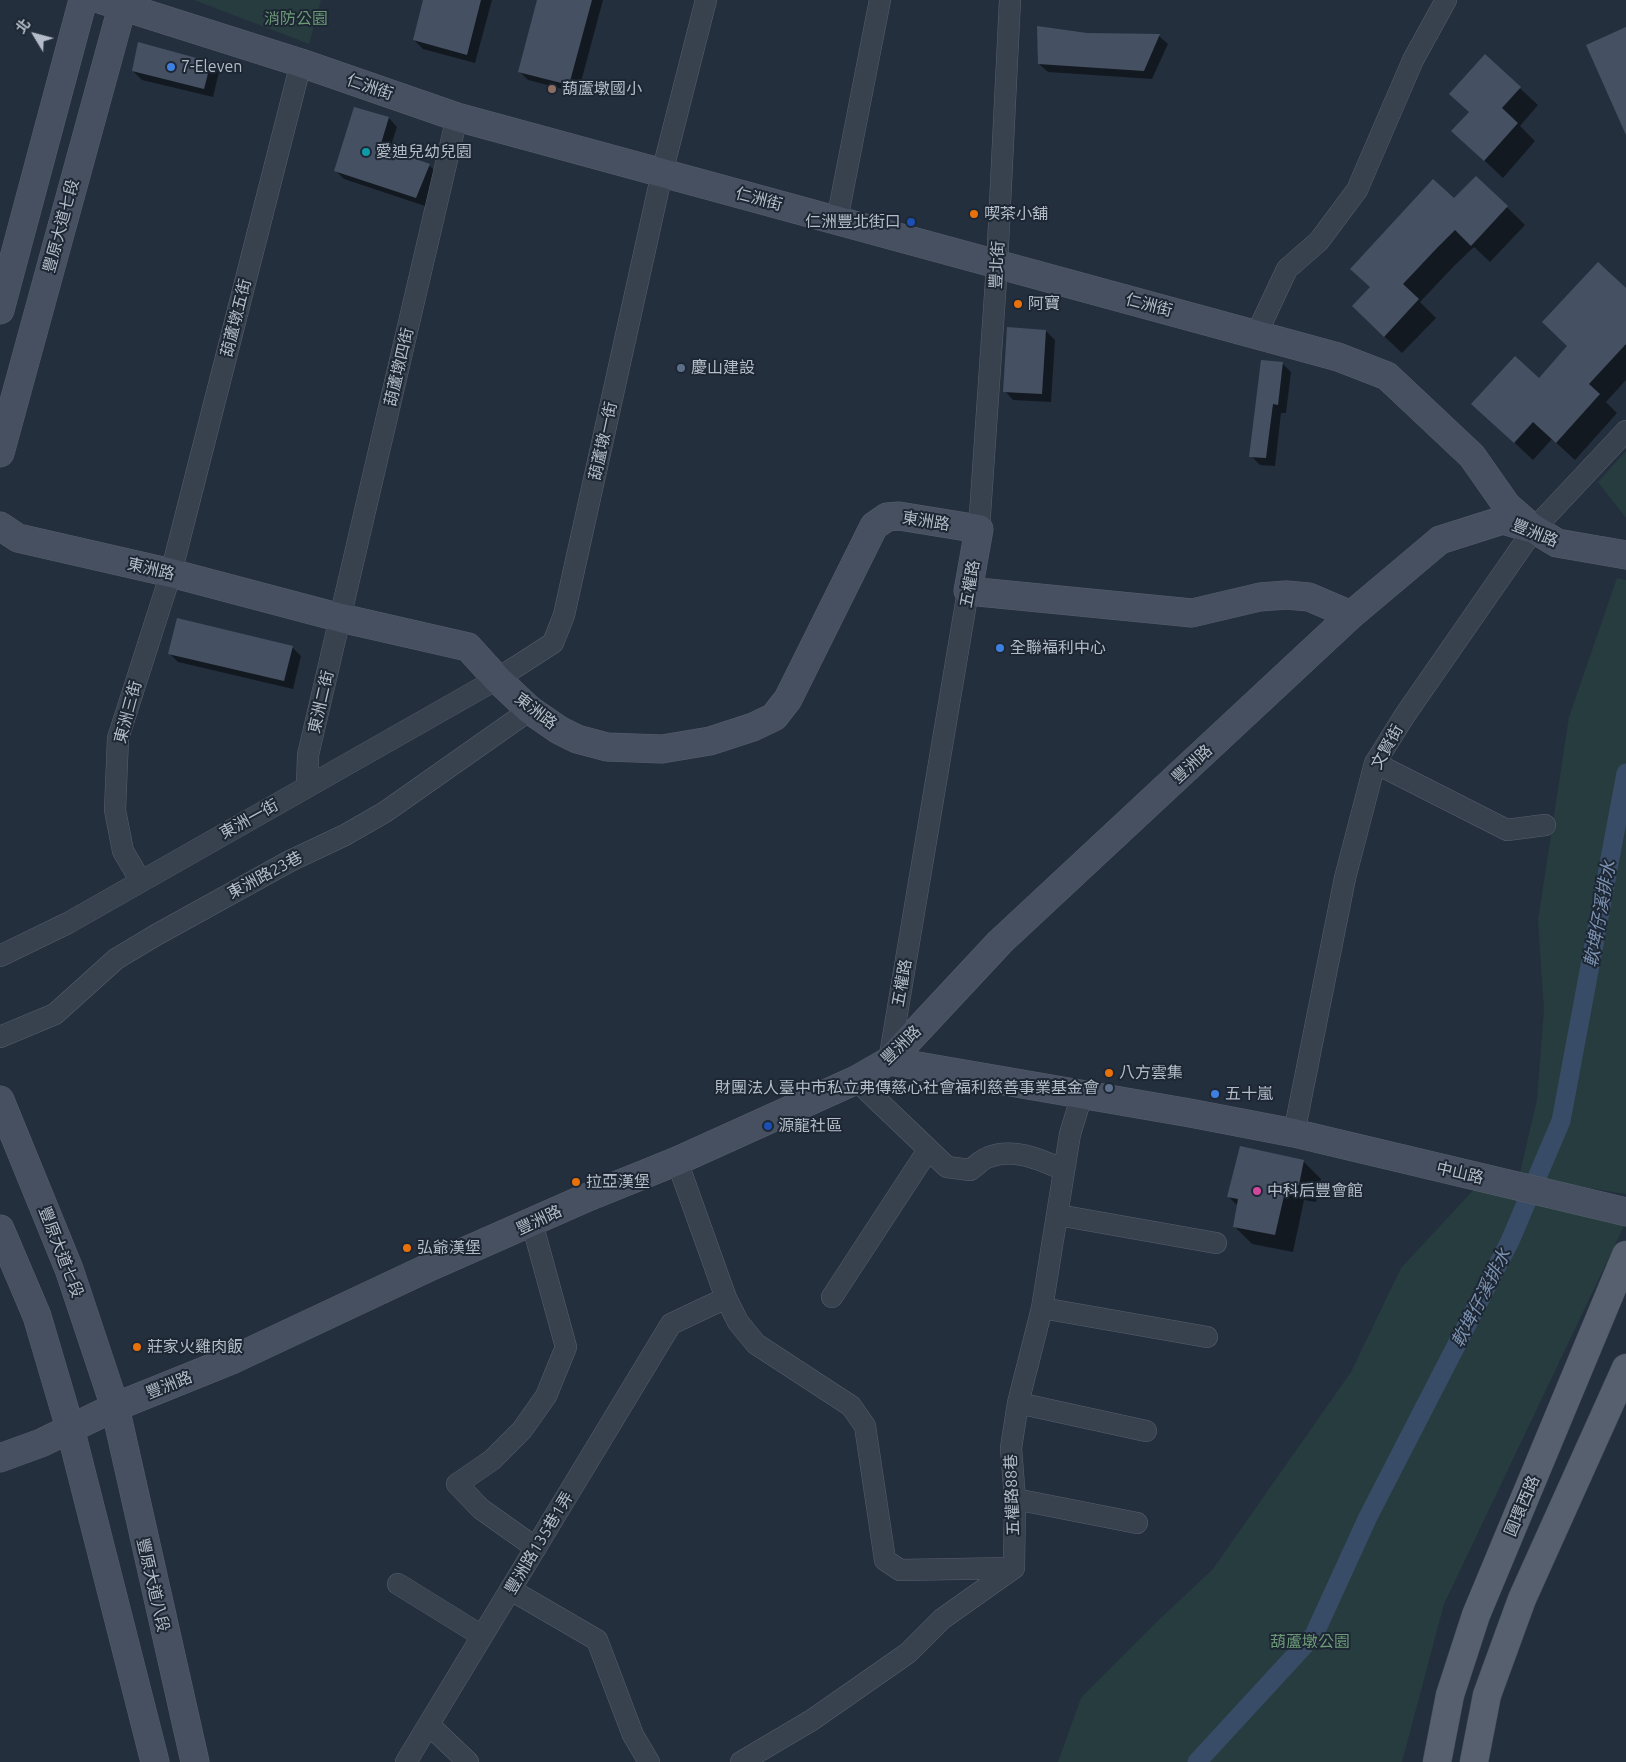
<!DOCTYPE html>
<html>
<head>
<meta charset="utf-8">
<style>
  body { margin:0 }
  #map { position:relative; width:1626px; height:1762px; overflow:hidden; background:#242f3e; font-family:Ubuntu,"Noto Sans TC",sans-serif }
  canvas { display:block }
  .north { position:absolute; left:10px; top:10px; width:50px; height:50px; -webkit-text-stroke:4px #1d2633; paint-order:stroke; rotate:307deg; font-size:14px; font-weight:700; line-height:20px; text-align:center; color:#b4bcc9 }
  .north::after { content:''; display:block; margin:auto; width:18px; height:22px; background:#b4bcc9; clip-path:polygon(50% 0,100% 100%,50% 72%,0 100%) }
</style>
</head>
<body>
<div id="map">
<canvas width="1626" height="1762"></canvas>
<div class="north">北</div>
</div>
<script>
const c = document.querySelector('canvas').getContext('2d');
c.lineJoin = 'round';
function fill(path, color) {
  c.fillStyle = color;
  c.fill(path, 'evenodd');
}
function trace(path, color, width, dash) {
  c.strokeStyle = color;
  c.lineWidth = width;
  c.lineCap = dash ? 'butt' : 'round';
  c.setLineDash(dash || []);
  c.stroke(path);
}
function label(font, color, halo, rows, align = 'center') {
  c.font = font + ' Ubuntu,"Noto Sans TC",sans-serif';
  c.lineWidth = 4;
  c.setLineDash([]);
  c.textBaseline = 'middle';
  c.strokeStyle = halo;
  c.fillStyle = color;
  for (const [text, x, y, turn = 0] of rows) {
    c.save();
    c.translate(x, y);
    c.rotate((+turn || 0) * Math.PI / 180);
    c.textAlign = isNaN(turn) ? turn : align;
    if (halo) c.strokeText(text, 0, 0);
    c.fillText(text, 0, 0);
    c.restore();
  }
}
fill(new Path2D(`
  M194,0H321L309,44Z
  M1626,451V518L1598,482Z
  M1617,578L1626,580V1194L1519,1177L1537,1100L1544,1010L1538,920L1569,717Z
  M1480,1183L1521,1192L1624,1226L1444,1604L1402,1762H1058L1081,1698L1164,1615L1213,1569L1351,1372L1401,1268Z`), '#263c3f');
fill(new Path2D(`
  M424,0H492L475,63L423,49L414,40Z
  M538,0H603L578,93L528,80L519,71Z
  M1087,34L1159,36L1168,44L1152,79L1048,72L1039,64Z
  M1485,56L1538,105L1520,126L1535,141L1503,178L1453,131L1470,113L1451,94Z
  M210,63L219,72L213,97L142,80L133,71Z
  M389,118L397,127L389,152L429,165L438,174L425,206L344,179L335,170Z
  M1476,177L1525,225L1490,262L1474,247L1454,266L1420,302L1436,318L1402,353L1371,324L1454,200Z
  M1626,290V380L1606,402L1617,413L1575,460L1552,439L1533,460L1473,404L1539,379Z
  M1046,331L1055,340L1051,402L1013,400L1005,391Z
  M1282,363L1291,372L1286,413H1281L1275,466L1260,465L1251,456Z
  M292,647L301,656L293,689L178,662L169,653Z
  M1303,1161L1321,1179L1316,1202L1304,1200L1293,1252L1252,1244L1234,1226L1238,1206L1228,1196Z`), '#0007');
trace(new Path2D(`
  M1197,1762L1314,1635L1368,1517L1510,1241L1561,1121L1626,773`), '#394c67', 19);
fill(new Path2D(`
  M423,0H481L467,55L413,40Z
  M537,0H592L569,85L518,72Z
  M1037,26L1087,33L1160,34L1144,71L1038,64Z
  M1626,27V135L1586,45Z
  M138,42L211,62L204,89L132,71Z
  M1485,54L1521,87L1502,108L1518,123L1484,161L1451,131L1469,112L1449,94Z
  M354,107L389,117L380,147L430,164L416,198L334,171Z
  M1476,176L1508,206L1471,246L1455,230L1436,249L1403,284L1419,299L1384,337L1352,306L1370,287L1350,269L1433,179L1454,198Z
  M1598,262L1626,288V344L1589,384L1600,394L1556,443L1533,422L1514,443L1471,404L1515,356L1539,378L1567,346L1542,322Z
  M1007,327L1046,330L1042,394L1003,392Z
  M1261,360L1283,362L1278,405L1273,404L1266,458L1249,457Z
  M177,618L293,646L284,681L168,654Z
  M1240,1146L1304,1160L1299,1185L1287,1183L1275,1235L1233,1227L1238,1199L1227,1197Z`), '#455162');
const street = new Path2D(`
  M837,220L880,0
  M1256,335L1287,269L1319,241L1357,190L1413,60L1446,0
  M979,529L997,265L1010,0
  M1375,763L1507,830L1545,825
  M307,786L308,755L457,117
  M140,880L123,851L115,810L118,738L171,573L301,63
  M0,956L68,923L497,679L553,643L564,615L662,173L706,0
  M0,1037L55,1014L116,959L156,935L290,861L345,835L385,812L530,710
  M889,1061L968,591
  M856,1080L947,1167L970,1170C976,1166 982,1159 989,1157C1014,1147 1041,1160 1064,1170
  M1294,1133L1345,878L1375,763L1405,715L1534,529L1626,431
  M677,1161L726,1298L738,1322L756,1344L851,1406L865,1426L885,1560L900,1570L1014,1568
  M1058,1215L1216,1243
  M532,1223L566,1347L546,1396L522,1430L492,1460L457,1484L481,1509L536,1548
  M832,1297L928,1150
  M1042,1308L1207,1337
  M1018,1403L1146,1431
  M1015,1499L1137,1523
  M1014,1568L1015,1499L1011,1448L1018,1403L1042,1308L1070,1134L1082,1095
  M398,1584L482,1636
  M511,1590L597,1640L633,1735L649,1762
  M429,1725L468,1762
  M406,1762L671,1324L726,1298
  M741,1762L812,1720L908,1653L942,1619L1014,1568`);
const secondary = new Path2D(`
  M102,0L301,63L457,117L1338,357L1387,376L1472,456L1507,506L1530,526
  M0,310L83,0
  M0,453L124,0
  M0,526L18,538L171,573L341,618L468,647L497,679L530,710L559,730L577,739L607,747L662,749L710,741L753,727L774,717L788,699L874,526L887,517L899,516L979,529L968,591L1192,613L1260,597L1286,595L1309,597L1351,615
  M889,1061L1190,1113L1294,1133L1626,1212
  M0,1100L69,1269L115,1407L195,1762
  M0,1229L37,1316L70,1428L155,1762
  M0,1458L41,1443L115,1407L234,1359L434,1265L588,1197L677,1161L856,1080L889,1061L1000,942L1351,615L1440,540L1503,520L1534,529L1557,543L1626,555`);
const primary = new Path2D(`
  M1437,1762L1450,1695L1476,1615L1626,1255
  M1474,1762L1487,1695L1522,1599L1626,1368`);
trace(street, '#565f6c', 22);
trace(secondary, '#565f6c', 29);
trace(primary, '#414a57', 29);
trace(street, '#38414e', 21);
trace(secondary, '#465061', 28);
trace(primary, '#56606e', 28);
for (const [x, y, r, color] of [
  [171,67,5,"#3f7fe0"],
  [552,89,5,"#8d6e63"],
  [366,152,5,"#0f9aa8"],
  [974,214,5,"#e8710a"],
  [911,222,5,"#1a4fb4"],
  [1018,304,5,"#e8710a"],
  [681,368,5,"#5c6f8a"],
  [1000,648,5,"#3f7fe0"],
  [1109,1073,5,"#e8710a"],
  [1109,1088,5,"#5c6f8a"],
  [1215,1094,5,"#3f7fe0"],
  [768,1126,5,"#1a4fb4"],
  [576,1182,5,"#e8710a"],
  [1257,1191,5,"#d1479c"],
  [407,1248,5,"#e8710a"],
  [137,1347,5,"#e8710a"]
]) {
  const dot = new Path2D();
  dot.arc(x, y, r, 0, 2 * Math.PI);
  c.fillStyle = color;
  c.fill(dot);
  trace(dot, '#1d2633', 2);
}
label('16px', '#6b9a76', '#1d2633', [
  ["消防公園",296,19],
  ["葫蘆墩公園",1310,1642]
]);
label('16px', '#b4bcc9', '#1d2633', [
  ["7-Eleven",181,67],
  ["葫蘆墩國小",562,89],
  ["愛迪兒幼兒園",376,152],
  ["喫茶小舖",984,214],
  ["仁洲豐北街口",901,222,"right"],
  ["阿寶",1028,304],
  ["慶山建設",691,368],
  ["全聯福利中心",1010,648],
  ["八方雲集",1119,1073],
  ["財團法人臺中市私立弗傳慈心社會福利慈善事業基金會",1099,1088,"right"],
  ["五十嵐",1225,1094],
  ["源龍社區",778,1126],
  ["拉亞漢堡",586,1182],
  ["中科后豐會館",1267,1191],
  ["弘爺漢堡",417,1248],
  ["莊家火雞肉飯",147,1347]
], 'left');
label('16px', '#b4bcc9', '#1d2633', [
  ["仁洲街",370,87,19],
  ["仁洲街",759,199,15],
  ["豐原大道七段",61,226,-75],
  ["豐北街",997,265,-87],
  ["仁洲街",1149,305,15],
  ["葫蘆墩五街",236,318,-76],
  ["葫蘆墩四街",399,367,-77],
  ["葫蘆墩一街",603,441,-78],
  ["東洲路",926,521,9],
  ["豐洲路",1535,533,22],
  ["東洲路",151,569,13],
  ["五權路",970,584,-80],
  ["東洲二街",321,702,-77],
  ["東洲路",536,711,38],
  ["東洲三街",128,712,-75],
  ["文賢街",1387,747,-61],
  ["豐洲路",1192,764,-43],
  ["東洲一街",249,819,-29],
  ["東洲路23巷",265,875,-28],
  ["五權路",902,983,-80],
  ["豐洲路",901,1045,-44],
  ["中山路",1460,1173,13],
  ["豐洲路",539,1220,-25],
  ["豐原大道七段",61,1252,69],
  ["豐洲路",169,1385,-22],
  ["五權路88巷",1012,1495,-92],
  ["圓環西路",1522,1506,-67],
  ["豐洲路135巷1弄",539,1543,-59],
  ["豐原大道八段",153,1585,77]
]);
label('italic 18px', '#7c92b1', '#1d2633', [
  ["軟埤仔溪排水",1600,914,-80],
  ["軟埤仔溪排水",1481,1298,-63]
]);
</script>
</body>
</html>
